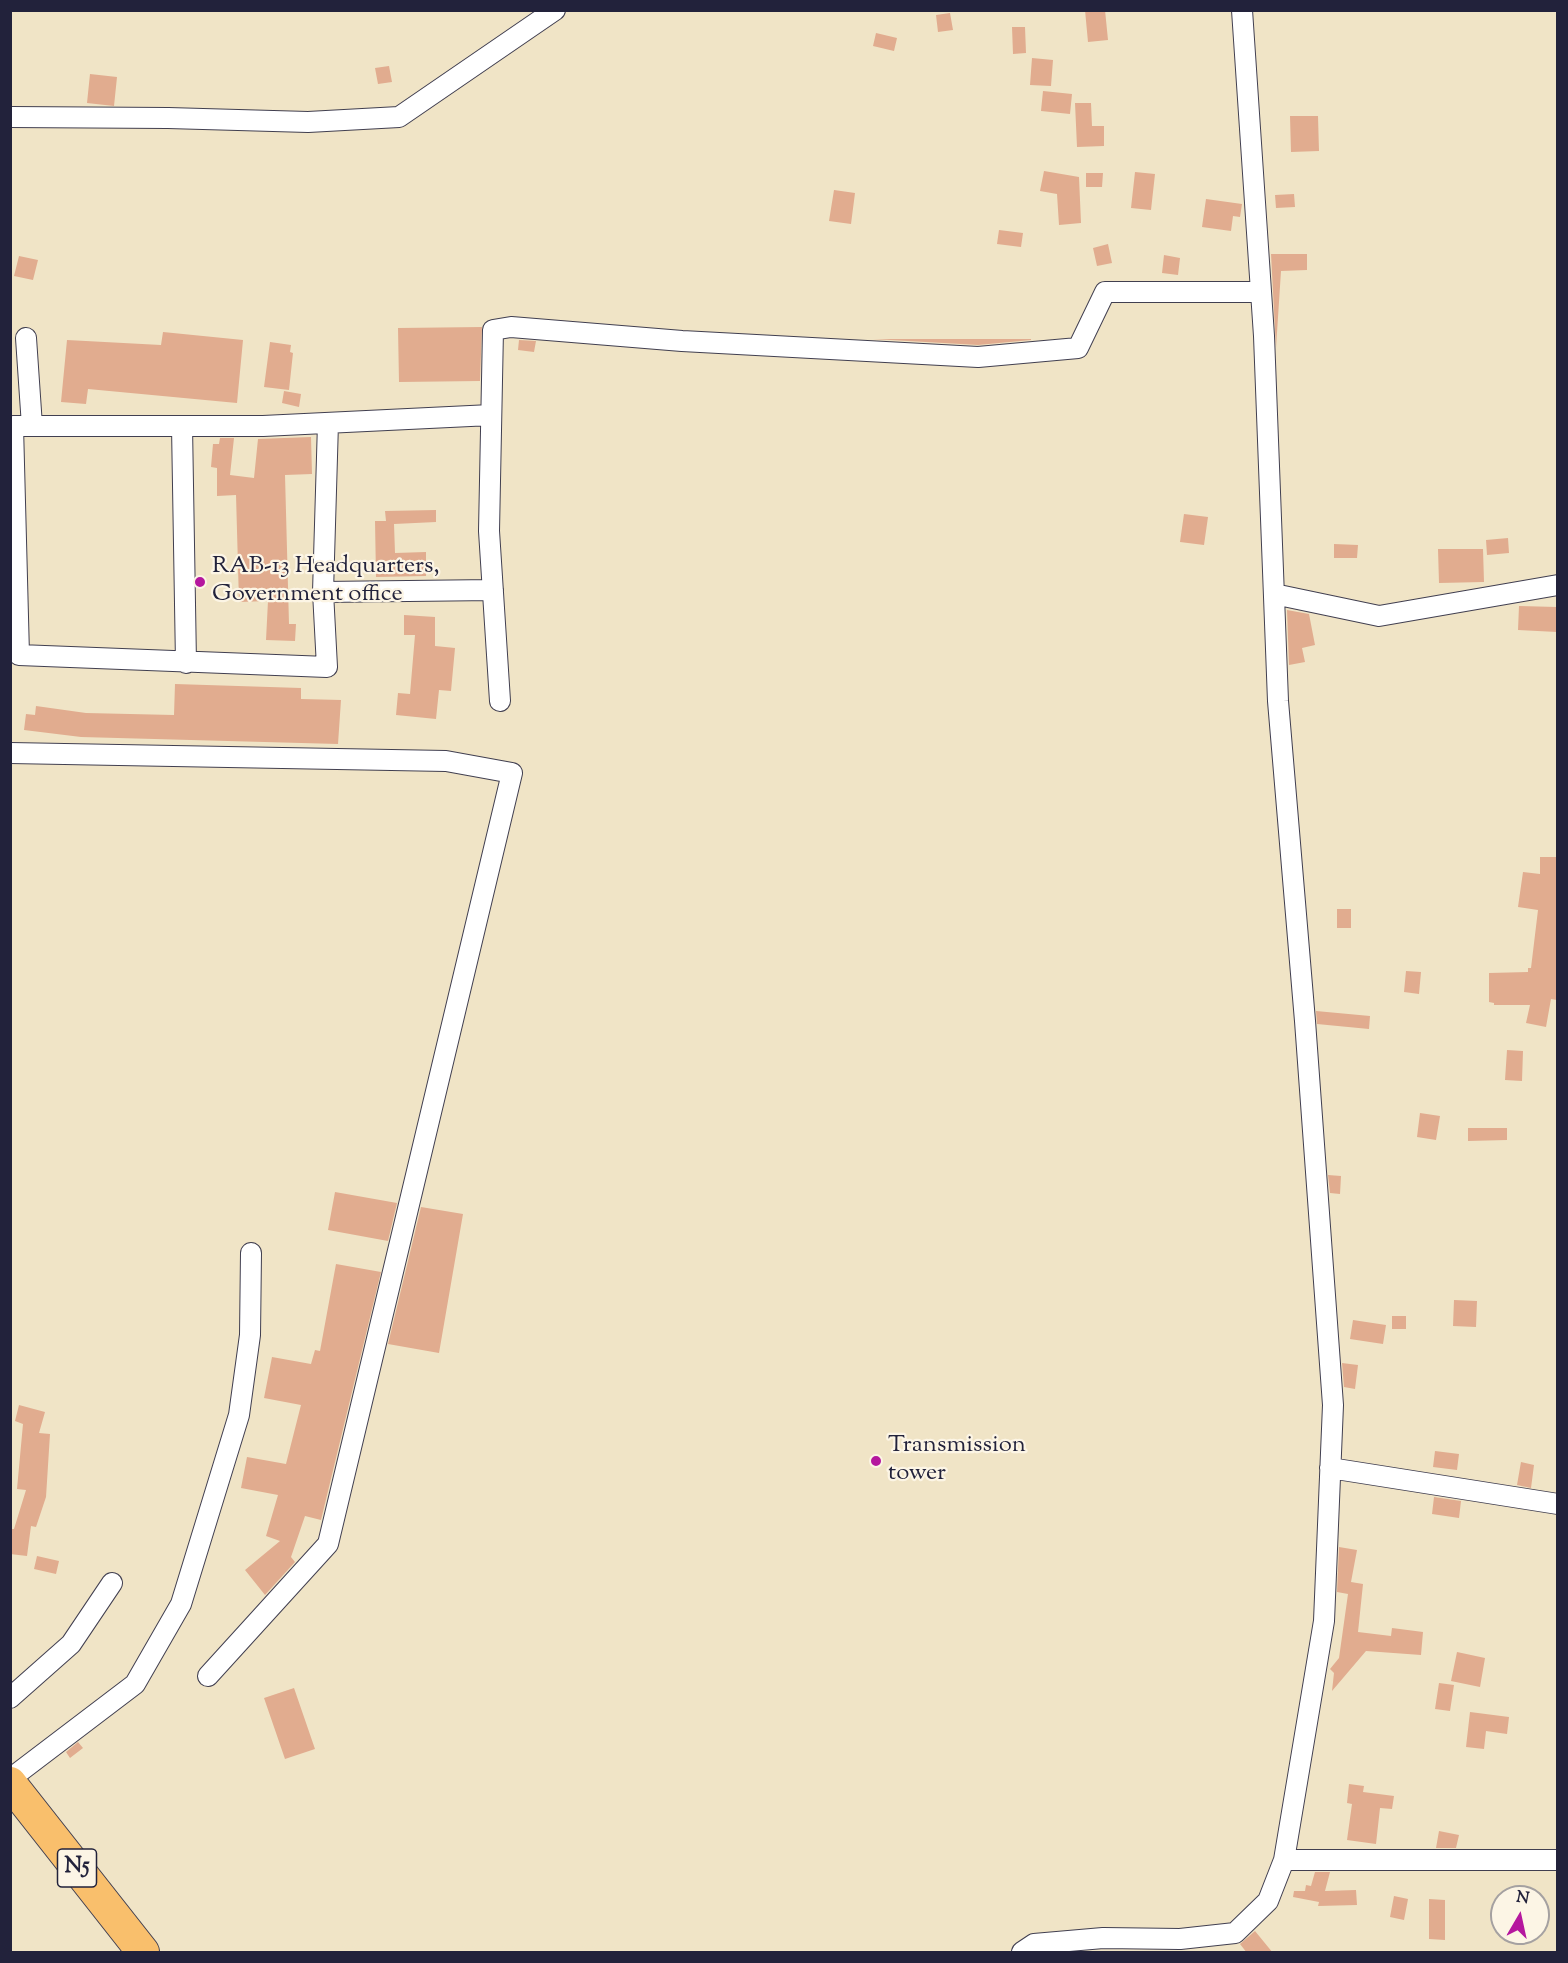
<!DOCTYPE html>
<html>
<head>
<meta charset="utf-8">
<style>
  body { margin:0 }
  #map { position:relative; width:1568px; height:1963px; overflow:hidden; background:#f0e4c6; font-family:"Sorts Mill Goudy",serif }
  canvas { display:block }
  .frame { position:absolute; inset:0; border:12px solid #22223b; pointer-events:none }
  .north { position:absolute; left:1490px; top:1885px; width:60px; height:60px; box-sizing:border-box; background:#fcf5e5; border:2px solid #a5a1a1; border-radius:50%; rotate:9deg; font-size:16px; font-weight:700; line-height:24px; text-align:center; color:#22223b }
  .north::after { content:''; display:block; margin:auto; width:21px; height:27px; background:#b5179e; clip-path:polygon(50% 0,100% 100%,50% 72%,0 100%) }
</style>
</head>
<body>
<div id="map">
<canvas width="1568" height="1963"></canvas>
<div class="frame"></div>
<div class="north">N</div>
</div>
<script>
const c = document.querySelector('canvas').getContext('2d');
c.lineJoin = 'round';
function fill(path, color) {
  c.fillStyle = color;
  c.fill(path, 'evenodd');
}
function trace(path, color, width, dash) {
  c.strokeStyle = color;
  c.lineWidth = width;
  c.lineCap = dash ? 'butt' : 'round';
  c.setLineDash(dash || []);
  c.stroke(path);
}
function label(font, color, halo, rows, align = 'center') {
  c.font = font + ' "Sorts Mill Goudy",serif';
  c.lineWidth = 4.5;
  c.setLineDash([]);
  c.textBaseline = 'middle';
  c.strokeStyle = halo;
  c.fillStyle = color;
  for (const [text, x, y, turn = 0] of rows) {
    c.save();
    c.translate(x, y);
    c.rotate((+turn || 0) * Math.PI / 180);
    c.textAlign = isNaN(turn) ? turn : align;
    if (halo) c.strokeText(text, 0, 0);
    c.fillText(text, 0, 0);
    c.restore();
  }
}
fill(new Path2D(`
  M1085,10H1105L1108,40L1088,42Z
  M950,13L953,30L938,32L936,15Z
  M1012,27H1025L1026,53L1013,54Z
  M876,33L897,38L894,51L873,46Z
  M1032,58L1053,60L1051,86L1030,85Z
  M389,66L392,82L378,84L375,68Z
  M90,74L117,77L114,106L87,103Z
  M1043,91L1072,94L1070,114L1041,111Z
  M1075,103H1091L1092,126H1104V146L1077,147Z
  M1290,116H1318L1319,151L1291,152Z
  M1044,171L1079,177L1081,223L1059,225L1057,194L1040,191Z
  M1135,172L1155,174L1151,210L1131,208Z
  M1086,173H1103L1102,187H1086Z
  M834,190L855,193L851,224L829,221Z
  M1294,194L1295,207L1276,208L1275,195Z
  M1206,199L1242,204L1240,217L1233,216L1231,231L1202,227Z
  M999,230L1023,233L1021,247L997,244Z
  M1108,244L1112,263L1097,266L1093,248Z
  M1271,254H1307V270L1281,271L1276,348Z
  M1164,255L1180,258L1178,275L1162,273Z
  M19,256L38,260L33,280L14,276Z
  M482,327L480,381L399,382L398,328Z
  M163,332L243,340L237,403L88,389L86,404L61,402L67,340L161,345Z
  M873,339H1031V340L978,345Z
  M519,340L536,341L534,352L518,350Z
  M270,342L291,345L290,352L293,353L289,390L264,387Z
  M284,391L301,394L299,407L282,403Z
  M311,437L312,474L285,475L289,624H296L295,641L266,640L268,601L239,602L236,495L217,496V468L211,467L213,444H219L220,438H234L230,475L254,478L258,439Z
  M436,510V522L394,524L395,553L426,552V576L376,577L375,521H386L385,511Z
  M1184,514L1208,517L1204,545L1180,542Z
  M1508,538L1509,553L1487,555L1486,540Z
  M1334,544L1358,545L1357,558H1334Z
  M1438,549H1483L1484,582L1439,583Z
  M1519,606L1557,607V632L1518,630Z
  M1287,610L1309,614L1315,645L1302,648L1305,662L1289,665Z
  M404,615L435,617V646L455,648L451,691L439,690L436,719L396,715L398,693L410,694L415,635H404Z
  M175,684L301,688V699L341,700L338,744L81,737L24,730L26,714L35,715L36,706L86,713L174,715Z
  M1540,857H1557V1000L1551,999L1546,1027L1526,1023L1530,1005H1494V1003L1489,1002V973L1528,972V968H1531L1538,910L1518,907L1523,872L1540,874Z
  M1337,909H1351V928H1337Z
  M1406,971L1421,972L1419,994L1404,992Z
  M1316,1011L1370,1016L1369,1029L1317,1024Z
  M1507,1050L1523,1051L1522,1081L1505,1080Z
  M1420,1113L1440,1116L1436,1140L1417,1137Z
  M1468,1128H1507V1140L1468,1141Z
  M1328,1175L1341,1176L1340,1194L1330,1193Z
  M335,1192L397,1203L388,1241L328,1230Z
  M421,1207L463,1214L439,1353L388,1344Z
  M336,1264L381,1272L321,1520L305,1516L291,1557L295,1562L265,1595L245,1570L280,1541L266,1536L278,1495L241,1488L247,1457L286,1464L301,1405L264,1398L272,1357L311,1364L315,1350L320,1351Z
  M1454,1300L1477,1301L1476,1327L1453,1326Z
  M1392,1316H1406V1329H1392Z
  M1353,1320L1386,1325L1383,1344L1350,1339Z
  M1342,1363L1358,1365L1355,1389L1344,1387Z
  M19,1405L45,1412L39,1433L50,1434L46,1497L36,1527L31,1526L27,1556L10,1554V1529H14L26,1490L17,1489L23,1424L15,1421Z
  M1435,1451L1459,1454L1457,1470L1433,1467Z
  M1521,1462L1534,1465L1531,1488L1517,1485Z
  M1434,1497L1461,1501L1459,1518L1432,1514Z
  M1339,1547L1357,1550L1351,1582L1363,1584L1358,1632L1391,1636L1392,1628L1423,1632L1421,1655L1366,1651L1332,1691L1334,1673L1330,1669L1339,1658L1348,1594L1337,1592Z
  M37,1556L59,1561L56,1574L34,1569Z
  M1457,1652L1485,1658L1480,1687L1451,1681Z
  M1439,1683L1454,1685L1450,1711L1435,1709Z
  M294,1688L315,1749L285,1759L264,1698Z
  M1470,1712L1509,1717L1507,1734L1486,1731L1484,1749L1466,1747Z
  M78,1742L83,1748L70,1758L66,1752Z
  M1349,1784L1364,1786L1363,1792L1394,1796L1392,1809L1380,1808L1376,1844L1347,1840L1352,1804L1347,1803Z
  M1439,1831L1459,1835L1456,1848H1436Z
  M1315,1872H1330L1325,1891L1356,1890L1357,1905L1318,1906L1319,1902L1293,1897L1294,1891H1305L1306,1885L1311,1886Z
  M1394,1896L1408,1899L1404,1920L1390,1917Z
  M1429,1899L1445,1900V1940L1429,1939Z
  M1255,1931L1273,1953H1247L1240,1944Z`), '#e1ac8f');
const minor = new Path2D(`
  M1242,10L1264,336L1278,701L1305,1021L1333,1405L1324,1621L1284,1860
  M10,117L168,118L308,122L399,117L555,10
  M26,338L32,426
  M491,415L263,426H13L19,655L327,667L323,592L493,590
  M182,426L186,663
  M323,592L328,423
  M1274,594L1379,616L1558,585
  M500,701L489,531L493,330L511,327L682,341L978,357L1078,348L1105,292H1261
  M10,753L446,761L512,773L328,1544L208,1676
  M1330,1468L1558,1504
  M10,1698L71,1644L112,1583
  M10,1779L135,1684L181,1604L239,1415L250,1335L251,1253
  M1022,1952L1034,1944L1103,1938L1180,1939L1235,1933L1268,1901L1284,1860H1558`);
const trunk = new Path2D(`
  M10,1783L143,1952`);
trace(minor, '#413f50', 22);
trace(trunk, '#413f50', 34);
trace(minor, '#fff', 20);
trace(trunk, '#f9bf6c', 32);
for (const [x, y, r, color] of [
  [200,582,6,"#b5179e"],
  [876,1461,6,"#b5179e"]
]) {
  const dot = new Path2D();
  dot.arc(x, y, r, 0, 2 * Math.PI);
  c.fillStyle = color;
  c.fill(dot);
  trace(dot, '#fcf5e5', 2);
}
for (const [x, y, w] of [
  [77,1868,39]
]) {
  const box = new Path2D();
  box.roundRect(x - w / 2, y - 19, w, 38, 4.5);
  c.fillStyle = '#fcf5e5';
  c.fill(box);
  trace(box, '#22223b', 1.5);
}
label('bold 22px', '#22223b', null, [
  ["N5",77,1868]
]);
label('24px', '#22223b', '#fcf5e5', [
  ["RAB-13 Headquarters,",212,568],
  ["Government office",212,596],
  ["Transmission",888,1447],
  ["tower",888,1475]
], 'left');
</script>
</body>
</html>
